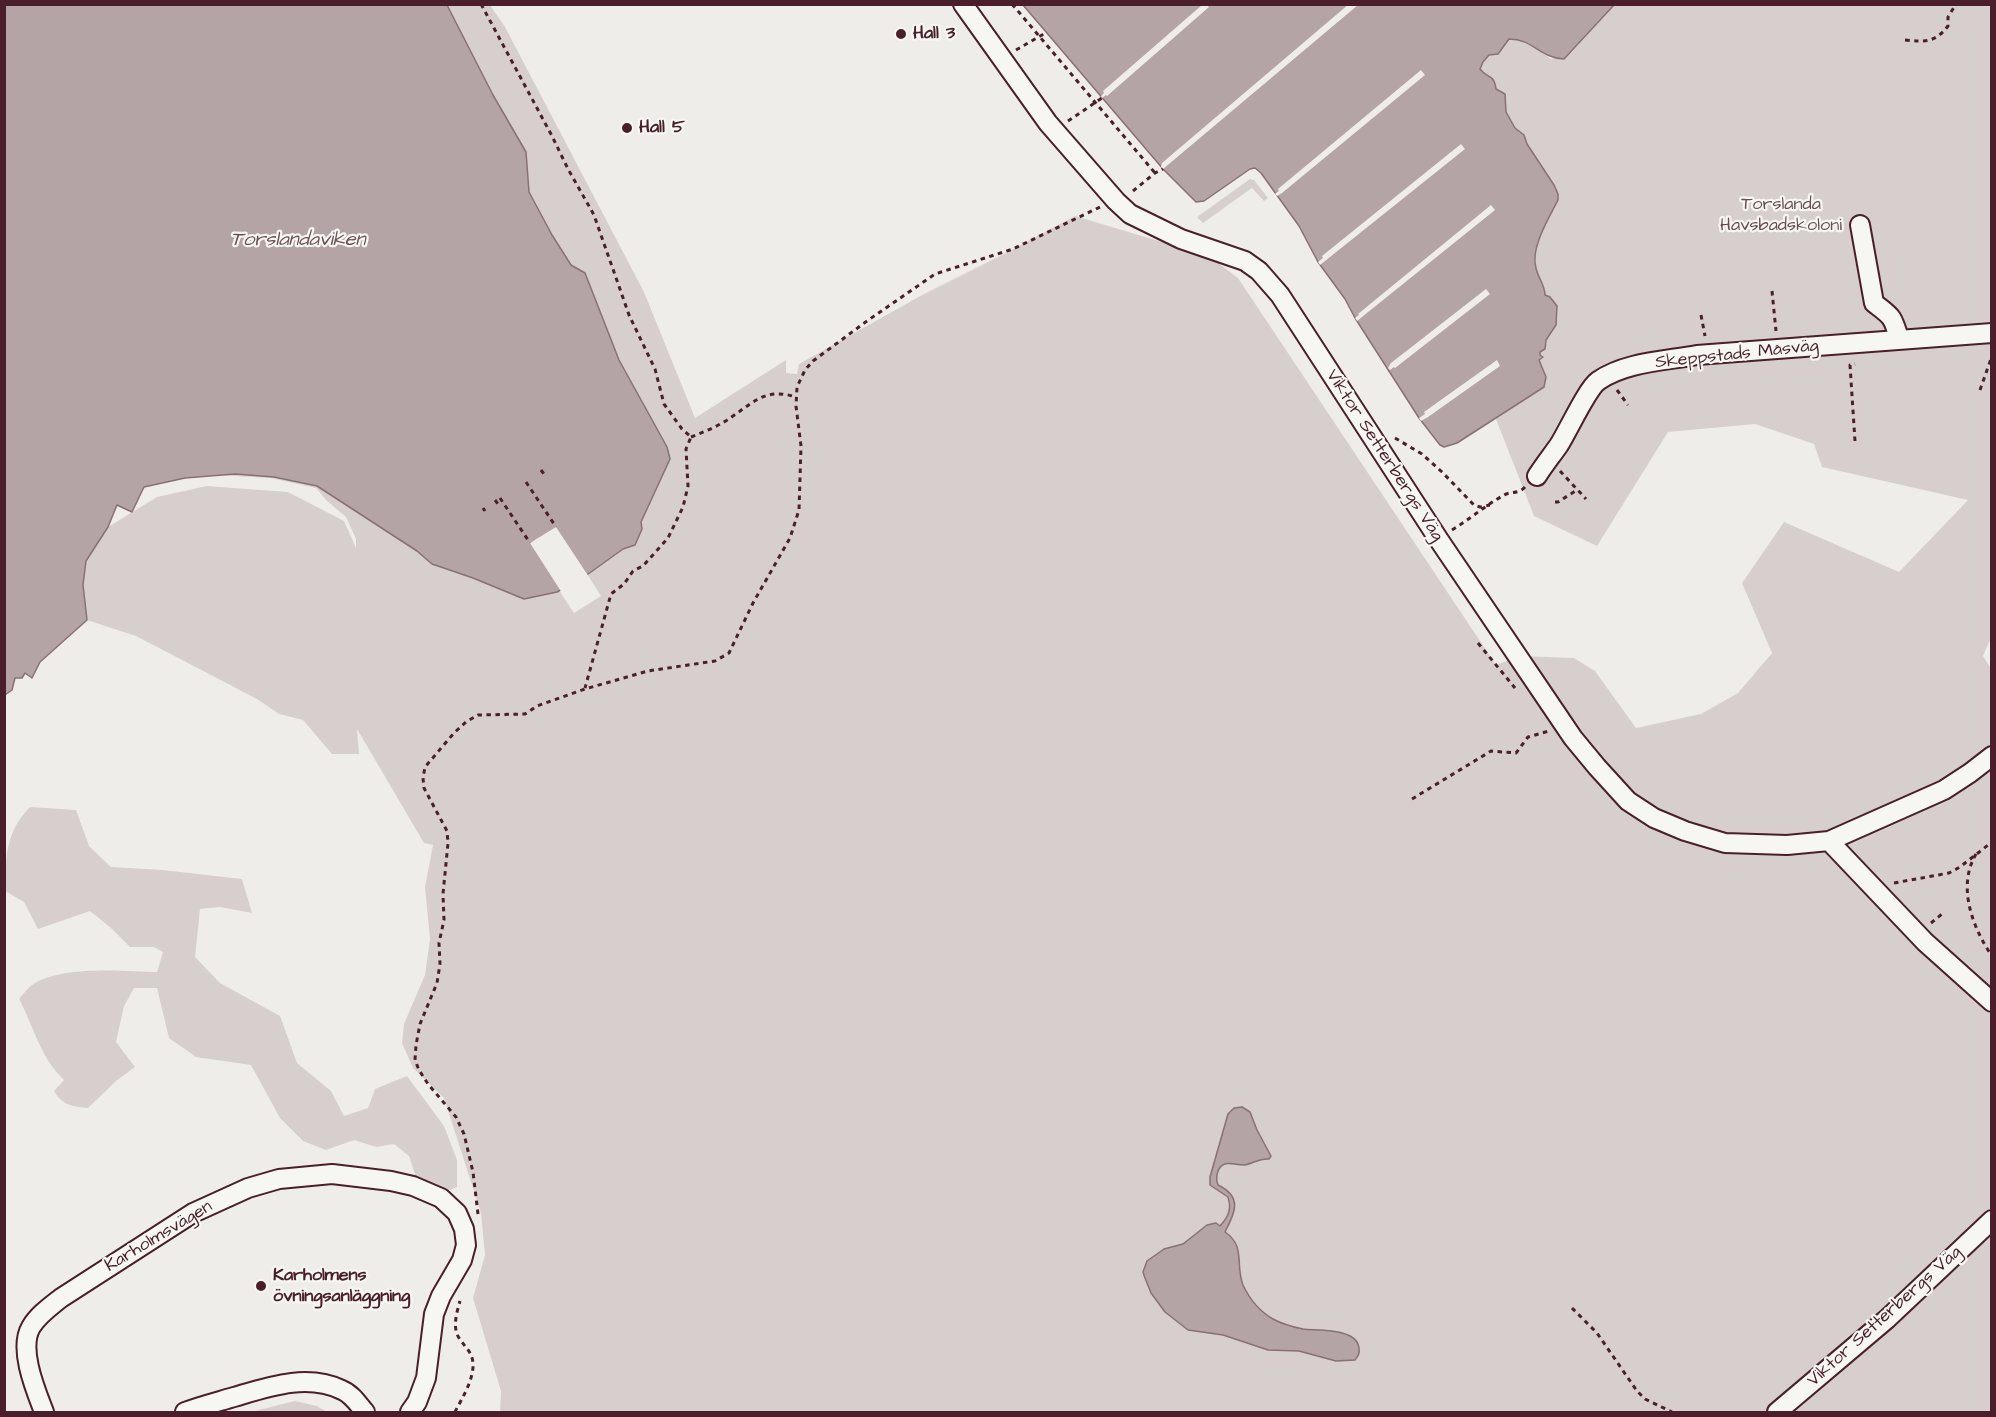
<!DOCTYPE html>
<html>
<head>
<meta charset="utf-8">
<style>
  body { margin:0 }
  #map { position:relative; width:1996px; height:1417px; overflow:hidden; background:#efedea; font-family:"Architects Daughter",sans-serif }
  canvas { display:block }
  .frame { position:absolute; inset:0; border:6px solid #4a1f2b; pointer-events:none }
</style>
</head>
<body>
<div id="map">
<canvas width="1996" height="1417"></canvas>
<div class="frame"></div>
</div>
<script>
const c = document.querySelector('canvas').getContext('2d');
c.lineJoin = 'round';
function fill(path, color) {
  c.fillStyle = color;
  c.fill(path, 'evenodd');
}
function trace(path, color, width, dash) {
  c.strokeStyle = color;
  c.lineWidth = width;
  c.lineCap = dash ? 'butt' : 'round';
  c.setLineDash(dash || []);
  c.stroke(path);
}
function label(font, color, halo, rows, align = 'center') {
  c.font = font + ' "Architects Daughter",sans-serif';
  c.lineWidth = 4.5;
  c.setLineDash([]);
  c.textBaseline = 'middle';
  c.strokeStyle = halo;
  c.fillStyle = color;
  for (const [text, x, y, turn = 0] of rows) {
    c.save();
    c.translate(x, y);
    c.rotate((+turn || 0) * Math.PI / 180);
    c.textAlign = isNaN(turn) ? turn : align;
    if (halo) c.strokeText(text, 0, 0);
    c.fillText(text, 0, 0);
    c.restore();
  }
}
fill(new Path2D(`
  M447,5H490L505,27L644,292L695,418L786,360V373L797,374L799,364L924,294L1006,253L1075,216L1209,256L1238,278L1496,665L1520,656L1574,658L1595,671L1636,728L1701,714L1738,693L1772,653L1742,583L1784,522L1899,572L1968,500L1822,467L1814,444L1755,424L1668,432L1597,546L1534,516L1496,419L1544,386L1546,377L1539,363L1540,352L1545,349L1546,340L1556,325L1553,301L1545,295V290L1535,266L1537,243L1544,227L1554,185L1527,144L1524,135L1515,128L1506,112L1505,94L1496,89L1495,82L1483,74L1480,69L1483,62L1489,55L1498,54L1509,39H1522L1551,59L1571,53L1614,5H1991L1992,635L1983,656L1992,670L1991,1412H500L501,1391L473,1298L485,1255L481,1213L444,1098L413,1068L402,1043L404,1024L425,975L430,939L425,887L433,845L424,843L357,729L359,754H332L303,720L279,714L257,699L136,636L87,620L83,585L86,561L108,527L157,497L207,486L288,492L344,521L356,548V539L346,517L327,501L316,488L270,478L198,474L243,460L543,566L574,613L601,596L575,555L619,360L585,274L571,265L552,235L529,192L526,152L493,95Z
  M1250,179L1254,180L1268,198L1264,201L1252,188L1203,223L1197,217Z
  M30,807L76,810L89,846L111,867L163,870L242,879L252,913L220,907L200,909L195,957L220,983L280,1016L297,1063L331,1091L344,1116L368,1108L375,1089L407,1076L444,1126L457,1160V1187L445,1192L416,1177L409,1156L394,1144L376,1147L354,1140L326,1150L303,1141L280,1118L251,1065L196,1057L169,1038L157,988H134L124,1006L116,1042L135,1067L116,1081L88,1108C72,1106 63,1106 54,1091L64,1080C40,1057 34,1027 19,999C23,994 27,989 32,985C60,965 124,971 157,972L163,952L154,947H130L111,928L90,911L38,929L24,902L5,891C5,858 6,831 30,807Z
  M295,1401L317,1406L327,1412H251Z`), '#d7cfce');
const water = new Path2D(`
  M5,5H447L493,95L526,152L529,192L552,235L571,265L585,273L619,360L667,447L670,459L641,522L642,529L635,545L623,549L584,577L557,592L524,599L473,578L432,564L417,551L317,486L274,477L235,474L185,478L144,487L132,512L117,505L108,527L86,561L83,585L87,620L40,662L32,678L25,673L22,678H15L12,690L5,695Z
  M1023,5H1614L1564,59C1539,58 1534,39 1509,39L1498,54L1489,55L1483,62L1480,69C1487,79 1494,73 1496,89L1505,94L1506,112L1515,128L1524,135L1527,144L1554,185L1558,194V200C1549,218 1530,248 1536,268C1538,278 1545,285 1545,295L1550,297L1557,306L1556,325L1546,340L1545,349L1540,352V355L1543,357L1539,360L1546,377L1544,387L1457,443L1444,447L1440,445L1419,418L1355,318L1345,299L1318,262L1299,226L1261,173L1255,168L1250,169L1204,201L1196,202L1163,169Z
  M1242,1107L1250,1112L1257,1130L1271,1156L1269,1159C1260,1158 1254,1163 1245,1165C1235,1166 1224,1158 1218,1171C1216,1177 1216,1180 1218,1185C1243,1197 1235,1213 1225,1232C1246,1246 1235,1265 1243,1285C1250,1300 1259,1311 1273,1319C1282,1324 1293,1327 1303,1329C1319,1331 1357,1328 1359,1348C1360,1354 1358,1356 1355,1360L1336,1361L1299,1351L1268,1350L1223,1335L1188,1330L1165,1312L1151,1293L1145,1278L1143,1272L1147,1261L1164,1249L1183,1244L1207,1225L1216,1223L1220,1226C1228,1217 1232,1210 1228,1197L1210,1185V1177L1228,1114L1234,1108Z`);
fill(water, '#b4a4a5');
trace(water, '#8a6f74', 1.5);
fill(new Path2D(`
  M1349,4L1358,5L1163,169L1161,167L1162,163Z
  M1202,5H1207L1209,7L1107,96L1106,95L1102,98L1101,96L1104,93L1103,91Z
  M1421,70L1425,75L1282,193L1277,196L1275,194L1279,191L1278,189Z
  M1461,144L1465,149L1320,265L1318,262L1323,258L1322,256Z
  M1491,205L1495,210L1357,321L1355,318L1359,315L1358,314Z
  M1486,289L1490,294L1395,368L1394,367L1390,370L1388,368L1391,363Z
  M1497,360L1500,366L1428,417L1421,421L1419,418L1425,414L1424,412Z
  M556,527L589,577L562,593L530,543Z`), '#efedea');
const minor = new Path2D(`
  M963,4L1048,123L1116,201L1130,214L1181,239L1245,261L1259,271L1280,295L1439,540L1573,738L1597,767L1628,801L1654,818L1685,831L1725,843L1787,845L1829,841L1944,790L1970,773L1992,756
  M1860,225L1874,303C1892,317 1892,315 1899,338
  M1537,476C1544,465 1552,455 1559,445C1568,431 1587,389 1598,381C1625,362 1665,361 1697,355L1992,333
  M1829,841L1925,942L1992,1002
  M44,1412C36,1391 18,1349 31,1327C38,1315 51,1306 61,1298L193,1213L248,1188L279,1179L332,1174L391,1181L413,1186L441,1198L457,1213L464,1229L466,1245L462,1260L441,1296L434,1314L426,1378L417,1402L410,1412
  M185,1412C201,1406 217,1402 234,1397C268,1387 307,1373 342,1390C352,1394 358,1404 365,1412
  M1777,1412L1887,1319L1992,1220`);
trace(minor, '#4a1f2b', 22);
trace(new Path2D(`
  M481,4L552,136L568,169L594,215L629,315L655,369L664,404L682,429L691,437L686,449L688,486L683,507L668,538L643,566L633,571L624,584L611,594L585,688
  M1012,4L1155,173
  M1905,40C1924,42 1935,43 1948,26V17L1956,4
  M1016,50L1047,32
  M1068,121L1102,98
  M1133,191L1155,173L1163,169
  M1772,291L1776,331
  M1701,315L1705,336
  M1617,390L1628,405
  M1980,390L1992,356
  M691,437C706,431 721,425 733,416C756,400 767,388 796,397
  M1395,438L1422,454L1442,472L1474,505L1480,507L1490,505
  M1855,441L1850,365L1855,364
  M541,470L544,474
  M1560,471L1586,499
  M526,482L556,527
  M500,498L530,543
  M495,500L498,504
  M1555,502H1558L1577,490
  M483,508L485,511
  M1452,530C1470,519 1486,505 1504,495C1512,491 1519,494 1525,487
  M1478,643L1515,688
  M1412,799L1491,751L1516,753L1528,737L1549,731
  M1976,854C1957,886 1972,927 1992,956
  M1894,883L1949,873L1960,867L1992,842
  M1931,923L1942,914
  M478,1214L473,1172L464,1134L456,1117L428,1084L419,1070L415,1060L416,1045L420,1024L437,983L440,964L439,943L444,920L443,894L448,843L447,831L424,788L423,778L425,767L454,733L466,722L478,715L525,714L537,706L585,689L648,671L715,661L729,653L753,603L790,538L799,510L801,446L796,406L797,387L805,370L813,361L867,321L935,274L1013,249L1100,207
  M1572,1308L1597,1333L1637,1391L1645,1399L1672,1412
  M455,1412C462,1398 474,1380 473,1363C472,1352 465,1347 459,1338C452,1327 457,1312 460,1301`), '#4a1f2b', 3, [4.5, 4.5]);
trace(minor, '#f6f6f2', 18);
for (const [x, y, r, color] of [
  [901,34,6,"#4a1f2b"],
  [627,128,6,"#4a1f2b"],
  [261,1286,6,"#4a1f2b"]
]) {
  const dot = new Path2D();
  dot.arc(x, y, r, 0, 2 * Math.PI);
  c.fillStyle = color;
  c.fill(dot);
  trace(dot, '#f6f6f2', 2);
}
label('bold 18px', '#4a1f2b', '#f6f6f2', [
  ["Hall 3",913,34],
  ["Hall 5",639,128],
  ["Karholmens",273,1276],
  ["övningsanläggning",273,1297]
], 'left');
label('18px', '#6d4b54', '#f6f6f2', [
  ["Torslanda",1781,205],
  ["Havsbadskoloni",1781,226]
]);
label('18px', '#4a1f2b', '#f6f6f2', [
  ["Skeppstads Måsväg",1737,355,-6],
  ["Viktor Setterbergs Väg",1384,456,57],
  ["Karholmsvägen",159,1237,-31],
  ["Viktor Setterbergs Väg",1885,1317,-42]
]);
label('italic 20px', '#6f4e56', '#f6f6f2', [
  ["Torslandaviken",298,241]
]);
</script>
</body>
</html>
